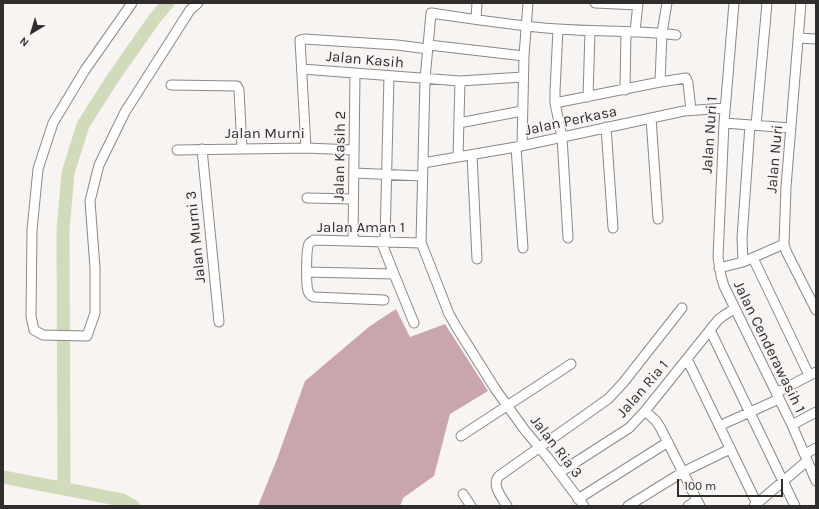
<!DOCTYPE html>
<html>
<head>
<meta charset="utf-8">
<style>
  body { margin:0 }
  #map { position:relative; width:819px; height:509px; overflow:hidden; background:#f7f4f2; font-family:Karla,sans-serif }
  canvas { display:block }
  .frame { position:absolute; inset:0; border:4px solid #2f2e2d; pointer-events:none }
  .north { position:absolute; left:12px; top:12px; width:40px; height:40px; -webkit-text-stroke:3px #f7f4f2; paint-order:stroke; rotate:218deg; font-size:11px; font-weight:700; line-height:16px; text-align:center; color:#2f2e2d }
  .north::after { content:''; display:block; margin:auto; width:14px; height:18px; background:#2f2e2d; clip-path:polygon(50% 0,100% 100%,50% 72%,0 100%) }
  .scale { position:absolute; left:677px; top:479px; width:106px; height:18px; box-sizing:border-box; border:2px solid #2f2e2d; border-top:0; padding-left:5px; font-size:12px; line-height:14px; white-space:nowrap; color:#2f2e2d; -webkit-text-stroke:3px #f7f4f2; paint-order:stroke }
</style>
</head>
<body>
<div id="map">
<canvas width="819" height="509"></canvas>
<div class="frame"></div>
<div class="north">N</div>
<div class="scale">100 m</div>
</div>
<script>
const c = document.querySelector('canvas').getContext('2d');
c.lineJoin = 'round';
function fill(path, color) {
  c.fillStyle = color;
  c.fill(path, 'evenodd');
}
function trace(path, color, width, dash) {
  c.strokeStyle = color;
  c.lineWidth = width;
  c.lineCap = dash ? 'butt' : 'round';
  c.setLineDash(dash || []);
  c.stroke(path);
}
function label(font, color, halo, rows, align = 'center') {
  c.font = font + ' Karla,sans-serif';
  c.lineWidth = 3;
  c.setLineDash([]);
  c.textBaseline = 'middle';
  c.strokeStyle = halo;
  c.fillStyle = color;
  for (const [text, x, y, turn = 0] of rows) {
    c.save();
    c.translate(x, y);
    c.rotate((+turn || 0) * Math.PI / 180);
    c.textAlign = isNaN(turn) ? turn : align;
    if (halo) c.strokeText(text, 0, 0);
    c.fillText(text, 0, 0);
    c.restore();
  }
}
fill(new Path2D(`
  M396,309L410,337L445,324L488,391L450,414L434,476L403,498L400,506H258L277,459L305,381L370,326Z`), '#c9a6ae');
trace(new Path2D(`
  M3,477L122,500L133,506
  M64,489L63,230L68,173L83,125L113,78L155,18L168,3`), '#d2dabc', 13);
const minor = new Path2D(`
  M132,3L85,70L53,123L38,169L32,230L31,316L34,330L43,335L87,336L95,313V268L90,201L99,165L125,112L190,10L198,3
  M595,3L638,5
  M734,3L724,123L718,257L721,276L724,286L792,425L816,481
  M801,3L786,187L784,244L786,251L816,310
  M476,19L477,3
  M558,29L555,91V103L562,137L568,238
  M635,32L638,3
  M799,38L816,39
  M429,45L524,56
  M302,69L460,81L523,77
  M660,82L662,33L667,3
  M171,85L237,86L239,90L242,148
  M625,90L626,32
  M588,97L590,31
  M555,103L660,82L686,78L688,83L691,110
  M651,118L658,219
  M459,123L522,111
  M724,123L791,128
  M756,125L767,3
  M606,127L613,228
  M522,146L524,56L528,3
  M516,147L523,248
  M306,148L300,40L304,39L397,45L428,49
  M202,149L219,322
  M177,150L306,148L354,150
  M472,155L477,259
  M458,157L460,81
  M423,163L516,147L684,111L725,108
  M354,173L422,176
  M307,198L353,199
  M353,240L355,73
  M385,241L389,76
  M753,258L809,375
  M743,262L742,238L750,125
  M719,268L743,262L784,244
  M307,272L394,274L381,241
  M394,274L414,323
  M384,300L314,297C311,296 309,295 308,291C306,285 306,248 309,244C310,242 313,241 314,240L421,243
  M710,330L795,506
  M687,359L758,506
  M776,393L816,372
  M645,411L656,421L660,427L700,506
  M792,425L816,412
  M719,426L779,399
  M461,436L571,364
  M805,454L816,448
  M559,473L629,428L645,411L718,320L723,316L734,309
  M463,494L471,506
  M578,499L668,442
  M507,506C502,498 491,485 499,476L608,399L623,383L682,308
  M584,506L548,458L524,429L496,390L457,328L449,314L424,250L421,243L425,79L431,13C473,19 516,26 558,29C597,32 637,30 676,35
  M628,506L683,472L730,449
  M688,506L697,500
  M754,506L807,461`);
trace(minor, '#8b8987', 11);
trace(minor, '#fff', 9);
label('15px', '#2f2e2d', '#f7f4f2', [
  ["Jalan Kasih",365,60,5],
  ["Jalan Perkasa",571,121,-12],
  ["Jalan Murni",265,134],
  ["Jalan Nuri 1",710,135,-86],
  ["Jalan Kasih 2",340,156,-89],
  ["Jalan Nuri",775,159,-85],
  ["Jalan Aman 1",361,228],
  ["Jalan Murni 3",196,237,-96],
  ["Jalan Cenderawasih 1",769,347,64],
  ["Jalan Ria 1",643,389,-49],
  ["Jalan Ria 3",556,447,52]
]);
</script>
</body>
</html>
